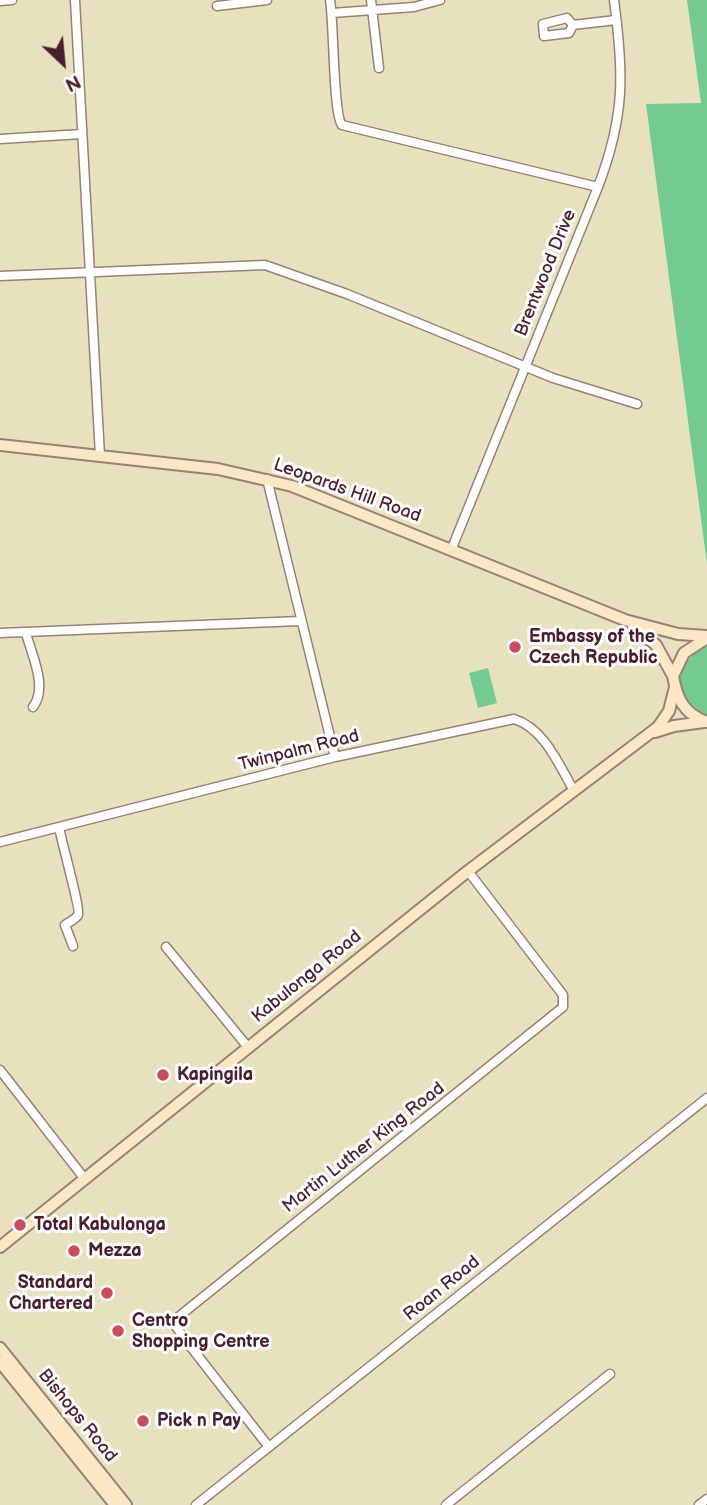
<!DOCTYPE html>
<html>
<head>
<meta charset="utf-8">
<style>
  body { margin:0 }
  #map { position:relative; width:707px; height:1505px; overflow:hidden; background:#e8e1bd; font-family:"Balsamiq Sans",sans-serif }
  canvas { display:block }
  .north { position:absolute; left:28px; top:28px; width:70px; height:70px; -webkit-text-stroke:5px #fff; paint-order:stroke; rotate:154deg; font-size:19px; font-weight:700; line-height:28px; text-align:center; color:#4a1f2b }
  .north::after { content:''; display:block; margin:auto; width:24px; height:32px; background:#4a1f2b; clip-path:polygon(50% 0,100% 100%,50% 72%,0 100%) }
</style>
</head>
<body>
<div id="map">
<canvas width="707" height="1505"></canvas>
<div class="north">N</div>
</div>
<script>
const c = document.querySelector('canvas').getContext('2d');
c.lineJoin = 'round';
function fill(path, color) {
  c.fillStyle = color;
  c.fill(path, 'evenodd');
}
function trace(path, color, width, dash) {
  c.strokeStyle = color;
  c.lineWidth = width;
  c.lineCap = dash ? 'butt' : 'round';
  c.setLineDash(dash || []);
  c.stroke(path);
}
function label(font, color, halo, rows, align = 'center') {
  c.font = font + ' "Balsamiq Sans",sans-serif';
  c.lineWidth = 6;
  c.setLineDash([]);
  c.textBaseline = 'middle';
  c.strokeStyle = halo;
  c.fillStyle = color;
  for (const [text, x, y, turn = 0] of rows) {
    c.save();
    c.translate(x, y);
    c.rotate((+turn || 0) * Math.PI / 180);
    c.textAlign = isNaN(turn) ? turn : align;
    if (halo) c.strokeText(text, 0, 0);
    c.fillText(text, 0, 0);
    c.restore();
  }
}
fill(new Path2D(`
  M687,0H707V564L646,104L701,103Z
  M707,644V717C664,702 674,664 707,644Z
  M488,668L497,703L478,708L469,673Z`), '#73cb91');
const minor = new Path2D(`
  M75,0L100,456
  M330,0C334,21 333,115 342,125L598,187
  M371,0L379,68
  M0,1L12,0
  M217,6L267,0
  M332,13L414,7L440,0
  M567,18L573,25L569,33L544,36L543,24Z
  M573,25L616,20
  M0,139L82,134
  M0,276L265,265L347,294L553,378L637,404
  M267,479L335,757
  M452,548L598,187C625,116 624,74 614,0
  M0,633L300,621
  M26,633C32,656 48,687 33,707
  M59,827C61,840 81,910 78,915C76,919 69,922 65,925L73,946
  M0,842L335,757L514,719C544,728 559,765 573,789
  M166,947L247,1046
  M0,1070L84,1178
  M269,1447L187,1342L177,1328V1318L563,1007V995L468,871
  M196,1505L707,1098
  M446,1505L610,1374
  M699,1505L707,1499`);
const secondary = new Path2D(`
  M0,445L218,469L292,486L625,620L678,634L707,636
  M633,626L656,645L673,676
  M707,638L684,653L673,676C677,699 684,714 707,722
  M655,732L674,726L704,722
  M0,1247L468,871L658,727L669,711L675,687
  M0,1348L126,1505
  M0,1362L115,1505`);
trace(minor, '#998074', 11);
trace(secondary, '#998074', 14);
trace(minor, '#fff', 8);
trace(secondary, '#fbe7c3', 10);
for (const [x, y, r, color] of [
  [515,647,7,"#d1495b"],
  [163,1075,7,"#d1495b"],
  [20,1225,7,"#d1495b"],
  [74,1251,7,"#d1495b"],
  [107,1293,7,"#d1495b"],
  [118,1331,7,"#d1495b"],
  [143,1421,7,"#d1495b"]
]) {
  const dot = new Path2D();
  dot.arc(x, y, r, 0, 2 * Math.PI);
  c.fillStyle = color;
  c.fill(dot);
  trace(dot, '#fff', 2.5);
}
label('18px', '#4a1f2b', '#fff', [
  ["Brentwood Drive",546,273,-68],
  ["Leopards Hill Road",347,491,20],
  ["Twinpalm Road",299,751,-14],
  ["Kabulonga Road",307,977,-39],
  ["Martin Luther King Road",364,1148,-38],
  ["Roan Road",442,1289,-39],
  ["Bishops Road",77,1416,51]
]);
label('bold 18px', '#4a1f2b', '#fff', [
  ["Embassy of the",529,637],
  ["Czech Republic",529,658],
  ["Kapingila",177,1075],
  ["Total Kabulonga",34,1225],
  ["Mezza",88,1251],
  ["Standard",93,1283,"right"],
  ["Chartered",93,1304,"right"],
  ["Centro",132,1321],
  ["Shopping Centre",132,1342],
  ["Pick n Pay",157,1421]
], 'left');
</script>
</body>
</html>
